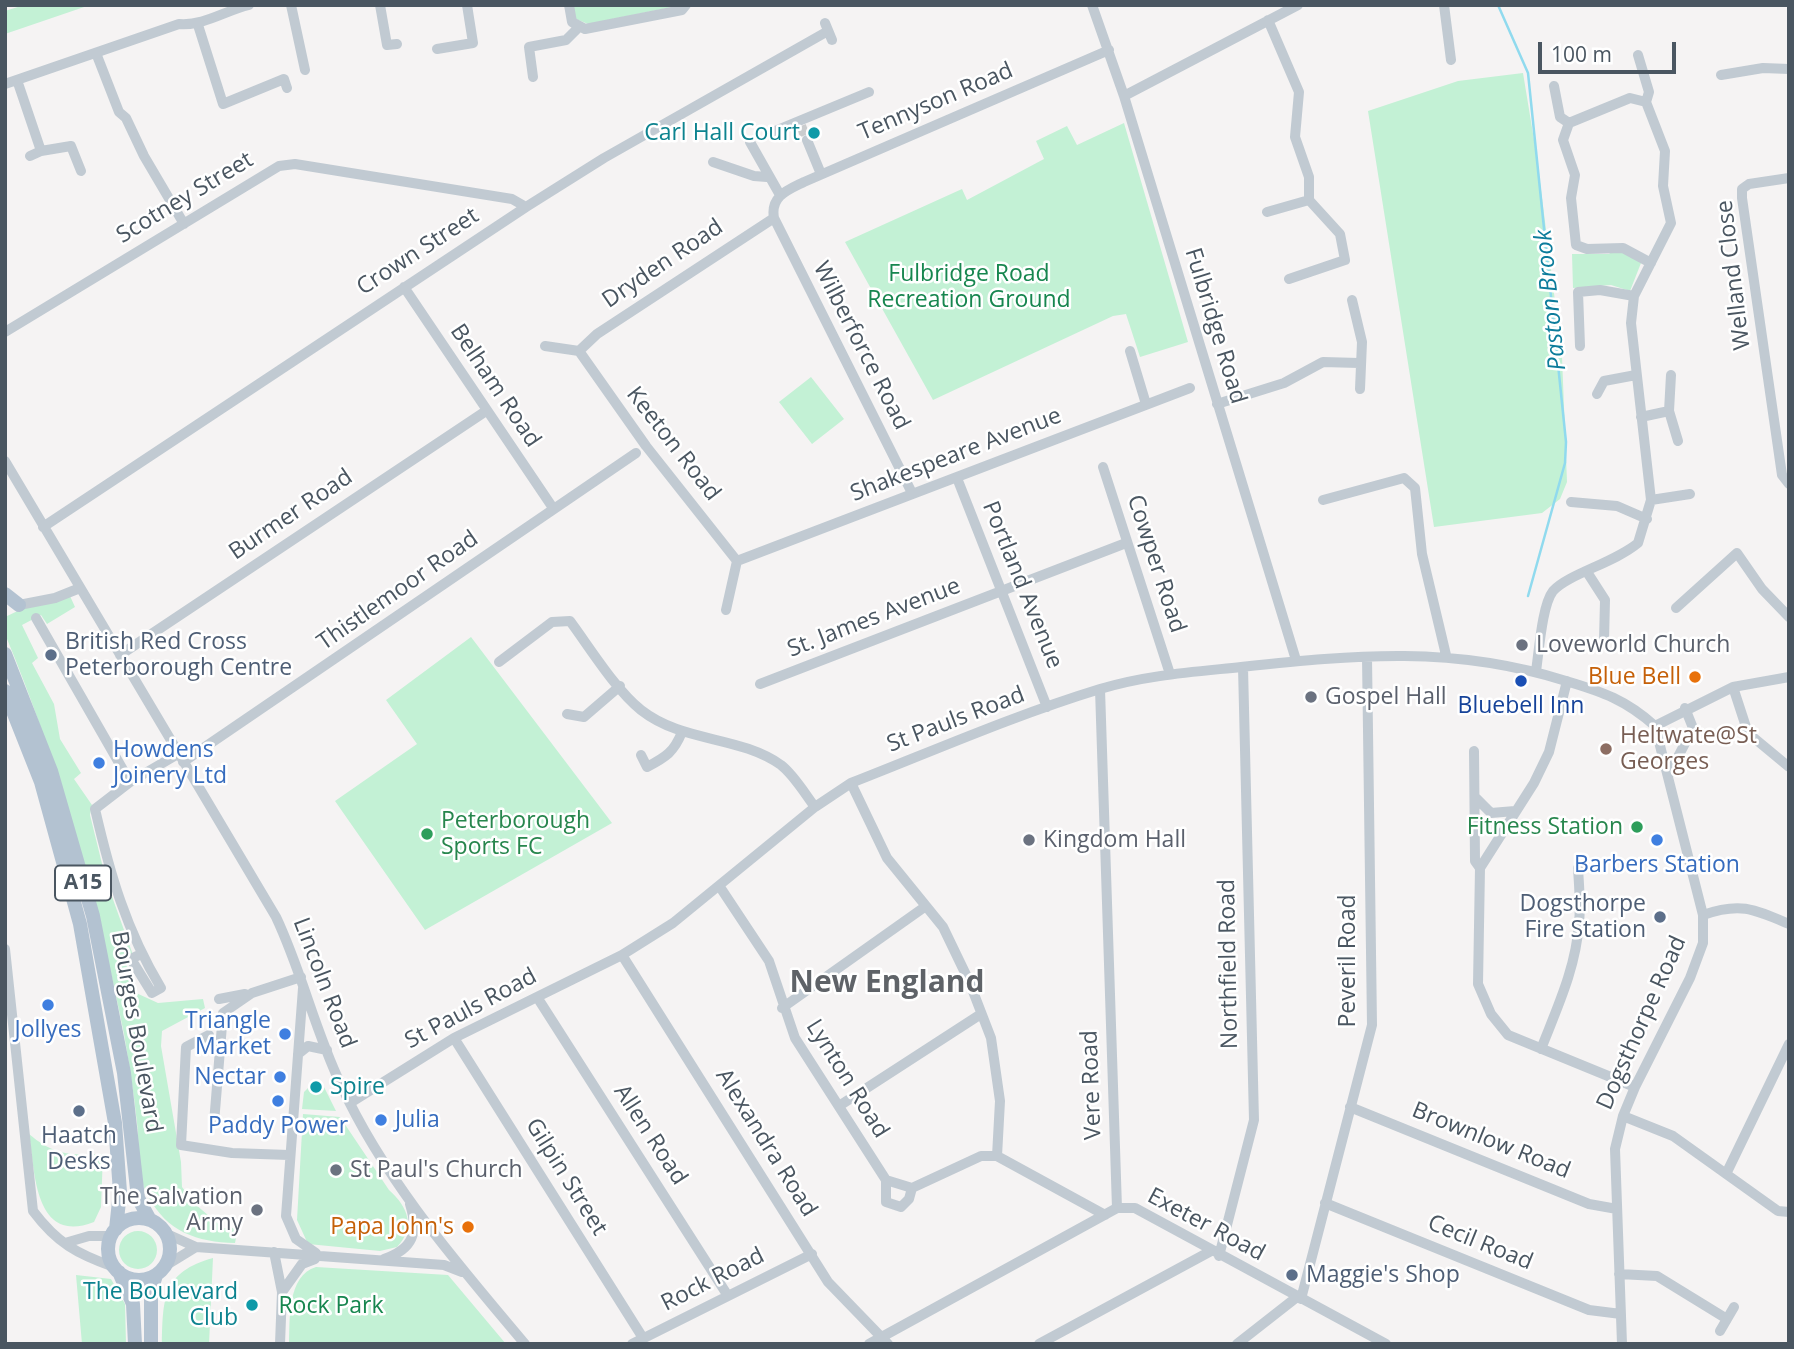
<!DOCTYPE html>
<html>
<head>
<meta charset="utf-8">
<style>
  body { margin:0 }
  #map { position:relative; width:1794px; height:1349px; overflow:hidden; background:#f5f3f3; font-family:"Open Sans",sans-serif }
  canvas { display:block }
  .frame { position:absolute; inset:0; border:7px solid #4a5661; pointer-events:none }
  .scale { position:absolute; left:1538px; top:42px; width:138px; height:32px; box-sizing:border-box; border:4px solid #4a5661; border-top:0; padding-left:9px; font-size:21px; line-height:24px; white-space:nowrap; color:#4a5661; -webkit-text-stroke:5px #fff; paint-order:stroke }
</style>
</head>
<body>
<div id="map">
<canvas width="1794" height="1349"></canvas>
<div class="frame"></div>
<div class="scale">100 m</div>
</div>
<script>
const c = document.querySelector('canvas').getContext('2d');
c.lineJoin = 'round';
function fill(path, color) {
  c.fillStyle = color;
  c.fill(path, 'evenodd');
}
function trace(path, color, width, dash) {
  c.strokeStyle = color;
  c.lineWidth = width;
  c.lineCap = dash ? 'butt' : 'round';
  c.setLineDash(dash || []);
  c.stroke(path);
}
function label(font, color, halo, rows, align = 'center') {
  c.font = font + ' "Open Sans",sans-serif';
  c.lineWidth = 5;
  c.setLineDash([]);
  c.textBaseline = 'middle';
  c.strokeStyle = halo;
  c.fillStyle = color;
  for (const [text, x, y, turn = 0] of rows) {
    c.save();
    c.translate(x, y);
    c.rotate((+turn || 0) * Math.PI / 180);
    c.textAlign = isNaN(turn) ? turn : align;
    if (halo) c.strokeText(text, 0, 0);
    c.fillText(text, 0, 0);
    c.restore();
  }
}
fill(new Path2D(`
  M24,5H90L5,34V11Z
  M573,5H682L588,24L576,19Z
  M1523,73L1537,158L1562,357L1567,482L1560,499L1542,513L1434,527L1368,111L1458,81Z
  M1124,123L1188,342L1140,357L1126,314L1113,316L933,400L845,242L962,189L967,200L1044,159L1036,141L1067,126L1077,145Z
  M1612,251H1623L1641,263L1630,291L1611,285L1573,288L1572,254H1609Z
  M811,377L844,419L812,444L779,402Z
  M70,596L75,607L47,624L41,615L22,625L38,658L32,663L54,704L60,739L81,773L74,779L92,805L90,815L106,880L133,955L124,957L134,992L158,1003L203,999L205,1008L162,1031L161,1046L181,1162L182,1187L195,1204L223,1228H238L235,1243C197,1242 167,1232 148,1196C136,1174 140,1148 137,1123C134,1094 129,1064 124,1034C97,898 58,762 5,634V617L26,607Z
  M471,637L612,823L425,930L335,801L417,744L386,700Z
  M316,1080L322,1083L336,1111L302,1109L304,1092Z
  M303,1114L340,1117L389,1190C408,1207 416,1227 397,1247L380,1251L308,1244L297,1220Z
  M29,1134C55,1156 70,1155 103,1154L101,1207L94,1222C35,1245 35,1174 29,1134Z
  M119 1250a19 19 0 1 1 38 0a19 19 0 1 1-38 0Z
  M213,1258L209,1344H162C163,1297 163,1272 213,1258Z
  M316,1267L448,1275L506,1344H289C290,1319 287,1276 316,1267Z
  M76,1275L111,1279L125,1304L126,1344H82Z`), '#c3f1d5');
trace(new Path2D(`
  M1498,5L1528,73L1566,442L1565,463L1528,596`), '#90daee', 2.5);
trace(new Path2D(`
  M801,126L807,140`), '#caccce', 10, [10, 5]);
trace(new Path2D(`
  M291,5L305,70
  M380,5L387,45L397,44
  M569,5L572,22L585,29L682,10L686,5
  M1092,5L1124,96L1296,660
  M1444,5L1451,60
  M1268,20L1299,92L1295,137L1309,177V200L1340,234L1345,260L1289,279
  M825,23L832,40
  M198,25L223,104L284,79L287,88
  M437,49L473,43L467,5
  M96,53L119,112L126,118L144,156L184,224
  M1638,55L1649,92L1646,102
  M1721,75L1763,68L1789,69
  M533,77L529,47L566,40L578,28
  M17,80L41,151L30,156
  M5,84L179,24C204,26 224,11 249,5
  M1554,86L1560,117L1569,123
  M1124,96L1298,5
  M770,133L869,92
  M807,140L821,174
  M750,142L780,195
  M41,151L71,146L81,171
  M713,162L754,176L767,177
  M1789,178L1749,184L1742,189V198L1782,475L1789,484
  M1267,212L1309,200
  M404,287L553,508
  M1352,300L1362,342L1360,389
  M5,332L279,166L295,164L512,199L526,207
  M545,346L579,351
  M1580,346L1578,292L1600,290L1634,296
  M579,351L646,446L737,561
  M579,351L597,334L774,218
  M1130,351L1146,404
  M1597,394L1604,381L1636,375
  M1217,404L1284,383L1323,362L1359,363
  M1669,411L1671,375
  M1641,417L1669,411L1678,441
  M5,461L276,917C302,972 315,1031 341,1085C385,1181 458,1264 525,1344
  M1103,467L1170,674
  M957,478L1047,707
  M912,493L774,218C770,196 788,190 804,182L1109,50
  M1323,500L1404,478L1415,488L1422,554L1446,655
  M1651,500L1690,494
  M1571,502L1617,506L1647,519
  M43,527L526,207L604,158L828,31
  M737,561L1190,388
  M1587,572L1605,600L1604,641
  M19,605L55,598L80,588
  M1676,608L1737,553L1762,589L1789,617
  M726,610L737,561
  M36,618L130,782
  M120,655L486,411
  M499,662L552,622L570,621C590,648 615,689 641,710C683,743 738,735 781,765C794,775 805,794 815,807
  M1536,671C1539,652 1542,605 1553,591C1568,574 1614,563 1638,543L1651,500L1631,323L1634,296L1671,223L1663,186L1665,151L1646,102L1630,98L1569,123L1563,140L1575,175L1571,198L1576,245L1587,249L1623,248L1651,263
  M1567,681L1549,752L1534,783L1480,868L1478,984L1491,1014L1508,1035L1635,1087
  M760,684L1126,543
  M1733,687L1748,733L1789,767
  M567,714L584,717L620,686
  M1655,726L1733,687L1789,677
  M1474,751L1475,861L1480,868
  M641,755L647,767C666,757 674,752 682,732
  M183,762L636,453
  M1669,774L1693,728L1685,708
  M851,783L887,858L943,927L969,981L991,1038L1000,1101L997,1156
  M1476,798L1491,813L1515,811
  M720,887L769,961L795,1038L886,1180
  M1703,915C1740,902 1754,909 1789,924
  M5,949L33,1211C57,1243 77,1254 114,1267
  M141,954L131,959L152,993L161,988C126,930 110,874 95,809L130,782L178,754
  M622,955L828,1282L888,1344
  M303,988L286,1216L296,1239L316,1253
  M537,997L728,1296
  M219,999L245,994
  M782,1008L926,906
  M209,1035L186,1047L181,1145L232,1153L289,1155
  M454,1038L643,1338
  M1541,1049C1557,1008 1576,968 1579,923C1581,905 1579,886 1578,868
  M298,1054L308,1046L327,1050
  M350,1103L454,1038L622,955L673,923L815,807L851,783C933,751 1015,715 1100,689C1146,675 1193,672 1241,667C1356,655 1453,645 1566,681C1603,692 1626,700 1655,726
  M839,1106L981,1014
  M1350,1107L1589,1204L1617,1209
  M1623,1116L1673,1136L1778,1211L1789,1212
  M214,1123L223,1013L252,993L301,977
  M1727,1172L1789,1044
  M912,1188L909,1199L901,1207L886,1202V1180L912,1188L981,1156H997L1105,1215
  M1325,1203L1589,1310L1621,1314
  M1117,1208H1135L1386,1344
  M167,1234L196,1247L444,1265L462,1272
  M65,1243L89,1236H111
  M274,1252L282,1292L280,1344
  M1219,1256L1254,1120L1243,667
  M384,1259C413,1249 419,1233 410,1204
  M165,1266L196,1247
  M1619,1274L1657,1276L1727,1319
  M282,1292L302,1264L315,1259
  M1301,1299L1372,1025L1367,657
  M1720,1331L1734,1307
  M632,1344L812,1254
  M869,1344L1117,1208L1100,689
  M1039,1344L1211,1251
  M1237,1344L1297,1297
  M1622,1344L1615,1149L1623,1116L1635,1087L1690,978L1703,943V915L1655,726`), '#c1cad2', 10);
trace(new Path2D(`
  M5,594L19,605
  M5,654L51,771L93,916L124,1073L138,1198L150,1220
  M5,691L41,782L80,924L115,1123L120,1192L116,1229
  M108 1249a31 31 0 1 1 62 0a31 31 0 1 1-62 0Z
  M119,1272L133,1304L135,1344
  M151,1344V1292L156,1275`), '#b3c2d1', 14);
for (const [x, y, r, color] of [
  [814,133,7,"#0f9aa8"],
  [1522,645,7,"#6b7280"],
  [51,655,7,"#5c6f8a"],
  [1695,677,7,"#e8710a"],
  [1521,681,7,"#1a4fb4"],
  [1311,697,7,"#6b7280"],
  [1606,749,7,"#8d6e63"],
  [99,763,7,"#3f7fe0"],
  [1637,827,7,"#2e9e5b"],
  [427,834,7,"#2e9e5b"],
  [1029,840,7,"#6b7280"],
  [1657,840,7,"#3f7fe0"],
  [1660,917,7,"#5c6f8a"],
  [48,1005,7,"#3f7fe0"],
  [285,1034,7,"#3f7fe0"],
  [280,1077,7,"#3f7fe0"],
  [316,1087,7,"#0f9aa8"],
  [278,1101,7,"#3f7fe0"],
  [79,1111,7,"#5c6f8a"],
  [381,1120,7,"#3f7fe0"],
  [336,1170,7,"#6b7280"],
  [257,1210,7,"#6b7280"],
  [468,1227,7,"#e8710a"],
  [1292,1275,7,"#5c6f8a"],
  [252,1305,7,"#0f9aa8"]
]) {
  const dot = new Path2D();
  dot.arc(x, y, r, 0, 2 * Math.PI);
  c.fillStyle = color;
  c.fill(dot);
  trace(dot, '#fff', 2.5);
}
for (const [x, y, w] of [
  [83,883,56]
]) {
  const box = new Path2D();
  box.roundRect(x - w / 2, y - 17.5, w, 35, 5);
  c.fillStyle = '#fff';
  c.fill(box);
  trace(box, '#4a5661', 2);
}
label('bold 21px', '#4a5661', null, [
  ["A15",83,883]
]);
label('23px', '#4a5661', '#fff', [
  ["Tennyson Road",936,102,-23],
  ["Scotney Street",185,198,-31],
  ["Crown Street",418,252,-33],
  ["Dryden Road",663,264,-34],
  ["Welland Close",1734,275,-97],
  ["Fulbridge Road",1215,326,73],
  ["Wilberforce Road",861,346,63],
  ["Belham Road",495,386,56],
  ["Keeton Road",673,444,52],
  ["Shakespeare Avenue",956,455,-21],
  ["Burmer Road",291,515,-34],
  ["Cowper Road",1156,564,72],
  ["Portland Avenue",1022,585,68],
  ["Thistlemoor Road",398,591,-35],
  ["St. James Avenue",874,618,-21],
  ["St Pauls Road",956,720,-21],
  ["Peveril Road",1348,961,-90],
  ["Northfield Road",1229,964,-91],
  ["Lincoln Road",324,983,69],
  ["St Pauls Road",471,1009,-28],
  ["Dogsthorpe Road",1642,1023,-66],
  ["Bourges Boulevard",136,1032,80],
  ["Lynton Road",847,1079,58],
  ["Vere Road",1092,1085,-92],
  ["Allen Road",650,1135,57],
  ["Brownlow Road",1491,1141,22],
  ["Alexandra Road",766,1143,58],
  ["Gilpin Street",566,1177,58],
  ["Exeter Road",1206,1225,28],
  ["Cecil Road",1480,1243,22],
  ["Rock Road",713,1280,-27]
]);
label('23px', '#0d838f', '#fff', [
  ["Carl Hall Court",800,133],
  ["Spire",330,1087,"left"],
  ["The Boulevard",238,1292],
  ["Club",238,1318]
], 'right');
label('23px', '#17864f', '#fff', [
  ["Fulbridge Road",969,274],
  ["Recreation Ground",969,300],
  ["Rock Park",331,1306]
]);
label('23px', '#4e5e75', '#fff', [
  ["British Red Cross",65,642],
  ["Peterborough Centre",65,668],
  ["Dogsthorpe",1646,904,"right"],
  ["Fire Station",1646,930,"right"],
  ["Haatch",79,1136,"center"],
  ["Desks",79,1162,"center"],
  ["Maggie's Shop",1306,1275]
], 'left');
label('23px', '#5b616d', '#fff', [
  ["Loveworld Church",1536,645],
  ["Gospel Hall",1325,697],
  ["Kingdom Hall",1043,840],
  ["St Paul's Church",350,1170],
  ["The Salvation",243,1197,"right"],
  ["Army",243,1223,"right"]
], 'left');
label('23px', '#c56008', '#fff', [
  ["Blue Bell",1681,677],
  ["Papa John's",454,1227]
], 'right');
label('23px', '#164399', '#fff', [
  ["Bluebell Inn",1521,706]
]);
label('23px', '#785e54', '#fff', [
  ["Heltwate@St",1620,736],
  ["Georges",1620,762]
], 'left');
label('23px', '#366cbe', '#fff', [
  ["Howdens",113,750,"left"],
  ["Joinery Ltd",113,776,"left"],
  ["Barbers Station",1657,865],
  ["Triangle",271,1021,"right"],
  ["Market",271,1047,"right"],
  ["Jollyes",48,1030],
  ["Nectar",266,1077,"right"],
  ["Julia",395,1120,"left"],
  ["Paddy Power",278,1126]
]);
label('23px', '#27864d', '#fff', [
  ["Peterborough",441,821],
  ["Sports FC",441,847],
  ["Fitness Station",1623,827,"right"]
], 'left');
label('italic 24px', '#0c7c9b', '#fff', [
  ["Paston Brook",1551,300,-96]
]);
label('bold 30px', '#5f6368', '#fff', [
  ["New England",887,983]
]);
</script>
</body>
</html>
